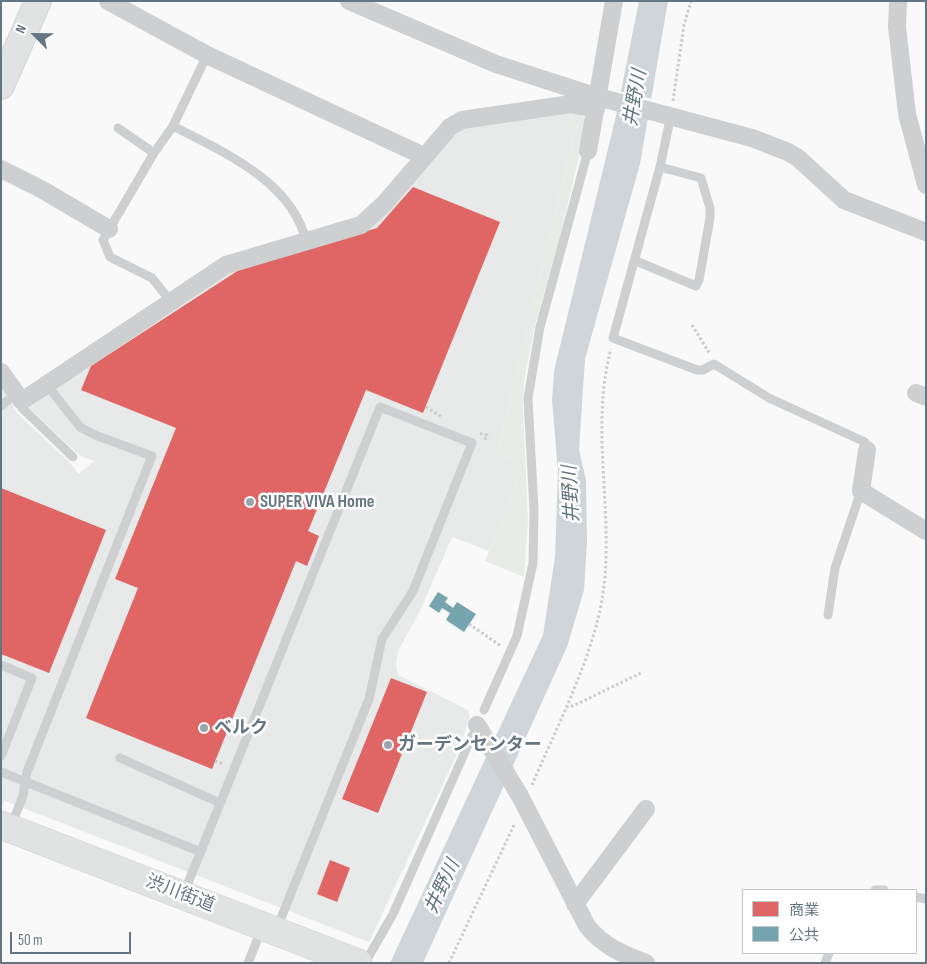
<!DOCTYPE html>
<html>
<head>
<meta charset="utf-8">
<style>
  body { margin:0 }
  #map { position:relative; width:927px; height:964px; overflow:hidden; background:#f9f9f9; font-family:"Sofia Sans Condensed","Noto Sans JP",sans-serif }
  canvas { display:block }
  .frame { position:absolute; inset:0; border:2px solid #657683; pointer-events:none }
  .legend { position:absolute; left:742px; top:889px; width:175px; height:65px; box-sizing:border-box; background:#fff; border:1px solid #c1c8cd; margin:0; padding:6px 9px; list-style:none; font-size:15px; color:#657683 }
  .legend li { display:flex; align-items:center; gap:10px; height:25px }
  .legend b { width:25px; border:1px solid #c1c8cd }
  .north { position:absolute; left:10px; top:10px; width:50px; height:50px; -webkit-text-stroke:4px #fff; paint-order:stroke; rotate:293deg; font-size:14px; font-weight:700; line-height:20px; text-align:center; color:#657683 }
  .north::after { content:''; display:block; margin:auto; width:18px; height:22px; background:#657683; clip-path:polygon(50% 0,100% 100%,50% 72%,0 100%) }
  .scale { position:absolute; left:10px; top:932px; width:121px; height:22px; box-sizing:border-box; border:2px solid #657683; border-top:0; padding-left:6px; font-size:15px; line-height:18px; white-space:nowrap; color:#657683; -webkit-text-stroke:4px #fff; paint-order:stroke }
</style>
</head>
<body>
<div id="map">
<canvas width="927" height="964"></canvas>
<div class="frame"></div>
<ul class="legend">
<li><b style="height:14px;background:#e06666"></b>商業</li>
<li><b style="height:14px;background:#76a5af"></b>公共</li>
</ul>
<div class="north">N</div>
<div class="scale">50 m</div>
</div>
<script>
const c = document.querySelector('canvas').getContext('2d');
c.lineJoin = 'round';
function fill(path, color) {
  c.fillStyle = color;
  c.fill(path, 'evenodd');
}
function trace(path, color, width, dash) {
  c.strokeStyle = color;
  c.lineWidth = width;
  c.lineCap = dash ? 'butt' : 'round';
  c.setLineDash(dash || []);
  c.stroke(path);
}
function label(font, color, halo, rows, align = 'center') {
  c.font = font + ' "Sofia Sans Condensed","Noto Sans JP",sans-serif';
  c.lineWidth = 5;
  c.setLineDash([]);
  c.textBaseline = 'middle';
  c.strokeStyle = halo;
  c.fillStyle = color;
  for (const [text, x, y, turn = 0] of rows) {
    c.save();
    c.translate(x, y);
    c.rotate((+turn || 0) * Math.PI / 180);
    c.textAlign = isNaN(turn) ? turn : align;
    if (halo) c.strokeText(text, 0, 0);
    c.fillText(text, 0, 0);
    c.restore();
  }
}
fill(new Path2D(`
  M569,113L572,144L497,452L513,460L516,488L489,551L452,537L420,611L398,651L396,665L398,675L468,710L470,716L458,752L369,942L5,801L1,808V384L17,413L69,462L79,474L94,461L80,456L29,408L80,369L232,270L369,228L454,136L466,127Z`), '#e8e9e9');
fill(new Path2D(`
  M569,113H579L585,119L579,157L559,241L536,321L524,381L523,408L528,521L524,577L485,561L516,488L513,460L497,452L572,144Z`), '#e8ebe6');
fill(new Path2D(`
  M639,1H668L640,164L585,359L579,450L586,480L587,543L584,590L567,647L423,963H390L543,635L555,557L558,471L552,400L554,371L616,116Z`), '#ced6d9');
fill(new Path2D(`
  M619,91L653,99L651,116L616,108Z`), '#f9f9f9');
fill(new Path2D(`
  M413,187L500,222L423,413L366,390L308,531L319,536L307,566L296,561L212,769L86,718L138,588L115,579L176,428L81,390L91,366L242,268L377,228Z
  M1,488L106,530L49,673L1,654Z
  M391,678L427,692L378,813L342,799Z
  M330,860L350,868L337,902L317,894Z`), '#e06666');
fill(new Path2D(`
  M438,592L448,598L445,602L453,608L457,602L476,614L464,632L446,620L450,613L442,608L439,613L429,606Z`), '#76a5af');
const secondary = new Path2D(`
  M1,86L38,1`);
const primary = new Path2D(`
  M1,825L358,963`);
trace(secondary, '#d5d6d7', 28);
trace(primary, '#d5d6d7', 29);
trace(new Path2D(`
  M673,101L684,25L691,1
  M692,325L710,354
  M426,407L442,417
  M480,433L487,435L484,442
  M469,624L501,646
  M566,707L573,706L643,672
  M215,761L223,764
  M532,785C557,726 597,650 604,586C613,507 590,426 611,349
  M449,963L515,823`), '#cbcccd', 3, [2.5, 2.5]);
trace(new Path2D(`
  M671,115L660,167L613,338L697,370H703L714,364L769,398L865,442L867,450
  M173,126C223,152 292,181 306,241
  M118,128L154,153
  M636,261L696,286L699,280L710,218V208L701,178L660,167
  M171,302L152,278L110,257L103,240L154,153L173,126L207,55
  M21,400L22,408L73,457
  M1,406L16,394
  M828,615L835,568L861,491
  M1,665L32,678L1,756
  M484,710L517,636L533,563L534,510L528,398L540,327L588,151
  M120,758L220,803
  M1,772L201,852
  M11,826L23,796L27,772L152,456L95,435L80,427L47,385
  M875,890H884
  M184,893L380,407L472,443L413,591L382,639L369,699L277,928
  M916,897L926,899
  M248,963L262,928
  M365,963L393,914L472,736
  M825,963L829,953`), '#cecfd0', 9);
trace(new Path2D(`
  M108,1L207,55L417,153L422,158
  M349,1L496,64L598,97L752,138L788,152L798,158L844,200L926,232
  M898,1L897,27L907,114L926,185
  M588,151L614,1
  M1,169L41,189L109,229
  M1,372L21,400L25,399L226,265L361,225L384,204L450,127L462,120L571,104L596,109
  M916,393L926,397
  M867,450L861,491L926,531
  M477,725L520,796L587,926C603,946 622,954 646,963
  M575,904L646,809`), '#cecfd0', 18);
trace(secondary, '#e1e2e2', 26);
trace(primary, '#e1e2e2', 28);
for (const [x, y, r, color] of [
  [250,502,5,"#99a4ac"],
  [204,728,5,"#99a4ac"],
  [388,745,5,"#99a4ac"]
]) {
  const dot = new Path2D();
  dot.arc(x, y, r, 0, 2 * Math.PI);
  c.fillStyle = color;
  c.fill(dot);
  trace(dot, '#fff', 2);
}
label('bold 18px', '#657683', '#fff', [
  ["SUPER VIVA Home",260,502],
  ["ベルク",214,728],
  ["ガーデンセンター",398,745]
], 'left');
label('18px', '#657683', '#fff', [
  ["渋川街道",180,894,21]
]);
label('italic 19px', '#60757c', '#fff', [
  ["井野川",636,98,-80],
  ["井野川",572,494,-93],
  ["井野川",443,887,-65]
]);
</script>
</body>
</html>
